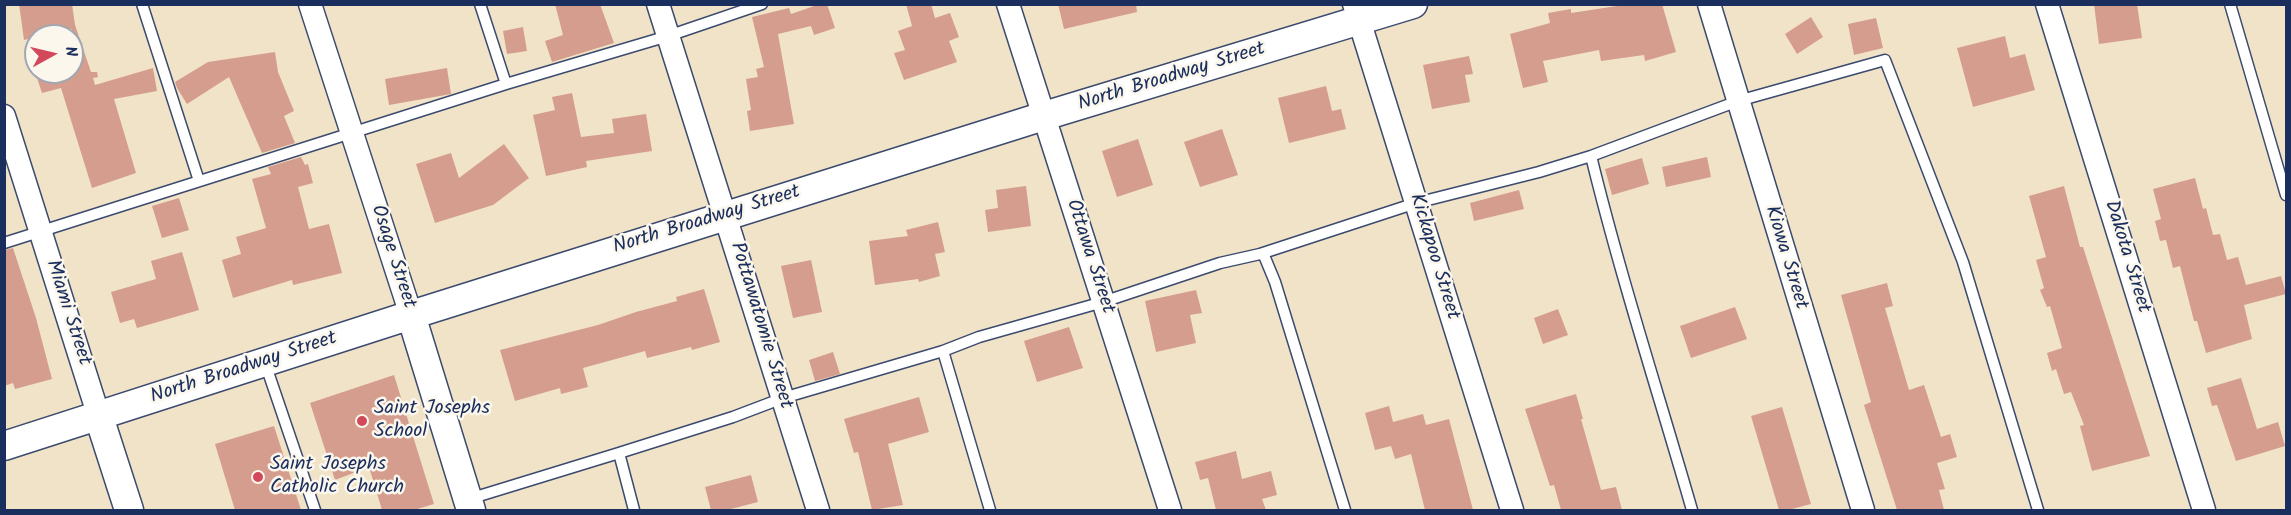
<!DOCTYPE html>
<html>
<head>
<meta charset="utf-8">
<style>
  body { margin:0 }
  #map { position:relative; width:2291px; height:515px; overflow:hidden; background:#f1e3c7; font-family:Kalam,sans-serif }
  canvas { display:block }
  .frame { position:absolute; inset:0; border:6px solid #1b2f5e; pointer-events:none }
  .north { position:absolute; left:24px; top:24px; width:60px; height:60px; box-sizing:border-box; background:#fbf7ec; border:2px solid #a1a7b3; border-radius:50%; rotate:82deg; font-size:16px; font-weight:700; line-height:24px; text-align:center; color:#1b2f5e }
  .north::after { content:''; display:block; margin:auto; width:21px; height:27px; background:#d1495b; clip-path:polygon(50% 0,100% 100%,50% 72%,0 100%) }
</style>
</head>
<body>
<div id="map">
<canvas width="2291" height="515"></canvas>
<div class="frame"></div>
<div class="north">N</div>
</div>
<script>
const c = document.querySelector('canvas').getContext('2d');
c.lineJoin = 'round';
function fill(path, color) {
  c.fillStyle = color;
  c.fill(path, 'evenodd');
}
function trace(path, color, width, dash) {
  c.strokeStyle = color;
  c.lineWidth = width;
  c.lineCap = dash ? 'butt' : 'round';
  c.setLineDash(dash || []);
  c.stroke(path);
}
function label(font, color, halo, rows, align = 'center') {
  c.font = font + ' Kalam,sans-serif';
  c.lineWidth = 5;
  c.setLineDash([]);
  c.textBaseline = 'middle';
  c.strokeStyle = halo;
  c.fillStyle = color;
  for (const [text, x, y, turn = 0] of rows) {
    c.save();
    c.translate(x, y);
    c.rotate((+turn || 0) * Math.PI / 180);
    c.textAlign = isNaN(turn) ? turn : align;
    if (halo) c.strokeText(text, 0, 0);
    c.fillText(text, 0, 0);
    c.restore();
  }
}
fill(new Path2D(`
  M19,4H72L75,25L91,72H97L98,77L93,78L95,85L153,68L157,91L114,99L136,173L92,188L61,88L42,93L35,72H72V29L24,40Z
  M555,4H600L614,43L552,62L545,41L563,35Z
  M820,4H827L835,28L814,35L811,26L778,34L794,124L750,131L747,111L751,110L746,79L758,77L756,69L764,67L752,17L789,8L791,14Z
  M906,4H931L935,18L950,13L959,37L949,41L957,62L904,80L894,53L905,50L898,31L912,26Z
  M1058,4H1136L1137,12L1064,29Z
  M1630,4H1662L1676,52L1645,61L1644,55L1601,61L1599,50L1543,61L1548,82L1523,88L1510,34L1550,23L1548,13L1571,9V13Z
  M2094,4H2137L2142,38L2099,44Z
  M1811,17L1823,37L1797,54L1785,34Z
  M1876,18L1883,48L1854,55L1848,24Z
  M523,27L527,51L507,54L503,31Z
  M2005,36L2010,58L2025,54L2035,90L1973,107L1957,48Z
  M275,52L278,72L294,111L284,116L295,143L262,153L229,77L187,104L177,88L175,82L208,62Z
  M1469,56L1473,74L1465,75L1470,102L1432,109L1423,65Z
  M447,68L451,94L389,105L385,79Z
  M1326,86L1332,111L1341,109L1346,129L1289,143L1278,98Z
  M572,93L581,137L614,133L612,119L646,114L652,151L586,161L587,167L546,176L533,115L555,110L552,97Z
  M1222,129L1238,175L1200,187L1184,142Z
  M1138,139L1153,185L1117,197L1102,151Z
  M504,144L529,178L493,205L435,223L416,164L451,153L459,178Z
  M301,157L305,165L308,164L313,183L298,187L309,229L329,224L342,273L293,285L292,280L233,298L222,260L241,254L236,237L266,228L252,179L271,174L268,167Z
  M1707,157L1711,177L1666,187L1662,167Z
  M1642,158L1649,184L1612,195L1605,169Z
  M2195,178L2203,209L2206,208L2213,235L2220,234L2227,260L2238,257L2246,285L2281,276L2286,294L2244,305L2252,339L2206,353L2197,321H2194L2180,266L2173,268L2166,240L2160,241L2155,221L2161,219L2153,189Z
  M1026,186L1031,226L988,232L985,210L998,208L996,190Z
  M2064,186L2080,247H2083L2150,456L2092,471L2080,426L2084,425L2071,392L2064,394L2056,369L2052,371L2047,353L2062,348L2050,306L2047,307L2040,290L2044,288L2036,260L2046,257L2029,196Z
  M1519,190L1524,209L1474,221L1470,203Z
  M179,198L189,230L162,238L152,206Z
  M938,222L945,252L935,254L940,276L919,282L918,279L875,285L869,241L908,236L906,230Z
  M13,248L36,318L52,379L15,389L13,383L4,386V250Z
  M182,252L199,310L137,328L134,319L120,323L111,292L156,279L151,261Z
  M811,260L822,312L793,318L781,266Z
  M1887,283L1893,306L1885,308L1909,390L1924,385L1941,437L1950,434L1957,457L1937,463L1945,489L1939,490L1944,510H1897L1864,405L1871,402L1841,295Z
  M704,289L720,342L692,350L691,347L647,358L645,351L583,368L588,387L561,394L560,388L515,401L500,350L598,325L636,312L677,301L676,297Z
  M1196,290L1202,313L1190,315L1196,343L1156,352L1145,301Z
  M1735,307L1747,339L1691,358L1680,326Z
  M1558,309L1568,335L1543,344L1534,318Z
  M1069,327L1083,368L1037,382L1024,341Z
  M833,352L840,374L815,381L809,360Z
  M394,375L434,504L414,510H382L369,467L335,480L310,403Z
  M2241,378L2257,429L2278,422L2285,446L2236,461L2217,405L2212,406L2207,388Z
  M1576,394L1583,419H1581L1601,490L1616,487L1622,510H1561L1554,485L1550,486L1525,409Z
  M919,397L929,432L888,444L903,505L872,510L858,452L854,453L844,419Z
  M1389,406L1393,422L1423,414L1426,425L1449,419L1473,510H1425L1411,454L1395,459L1391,446L1375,450L1365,413Z
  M1782,407L1811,504L1788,510H1779L1751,416Z
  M274,426L301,510H235L215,444Z
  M1236,451L1242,479L1271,471L1277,495L1262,499L1266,510H1216L1208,478L1200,480L1195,462Z
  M751,475L758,502L727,510H711L705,487Z`), '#d59d8d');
const service = new Path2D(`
  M142,4L199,181
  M480,4L506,84L668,36L762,4
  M2230,4L2286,195
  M1591,156C1620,275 1658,392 1692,510
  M4,243L506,84
  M1263,253L1275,282L1345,510
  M943,351L979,337L1103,302L1220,263L1260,254L1416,203L1539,172L1591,156L1738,101L1885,60L1963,262L2038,510
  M265,363L315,510
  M619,453L733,417L783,398L943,351L990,510
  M469,499L619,453L634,510`);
const minor = new Path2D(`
  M310,4L411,315
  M658,4L818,510
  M1008,4L1170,510
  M1354,4L1512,510
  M1709,4L1863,510
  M2047,4L2204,510
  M4,116L99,417`);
const tertiary = new Path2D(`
  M411,315L471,510
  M99,417L129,510
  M4,446L411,315L1044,116L1413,4`);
trace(service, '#3b4a6e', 13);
trace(minor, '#3b4a6e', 25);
trace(tertiary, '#3b4a6e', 31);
trace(service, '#fff', 10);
trace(minor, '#fff', 22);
trace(tertiary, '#fff', 28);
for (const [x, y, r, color] of [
  [362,421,6,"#d1495b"],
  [258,477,6,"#d1495b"]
]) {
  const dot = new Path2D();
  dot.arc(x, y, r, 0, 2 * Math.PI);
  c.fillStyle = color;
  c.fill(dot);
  trace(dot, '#fbf7ec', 2);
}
label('20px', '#1b2f5e', '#fbf7ec', [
  ["North Broadway Street",1172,78,-17],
  ["North Broadway Street",707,221,-17],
  ["Osage Street",392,257,72],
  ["Ottawa Street",1089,257,72],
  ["Kickapoo Street",1433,257,73],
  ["Dakota Street",2126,257,73],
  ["Kiowa Street",1785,258,73],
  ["Miami Street",67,313,72],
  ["Pottawatomie Street",760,326,73],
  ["North Broadway Street",244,369,-18]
]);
label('20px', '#1b2f5e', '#fbf7ec', [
  ["Saint Josephs",374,410],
  ["School",374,433],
  ["Saint Josephs",270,466],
  ["Catholic Church",270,489]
], 'left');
</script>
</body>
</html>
